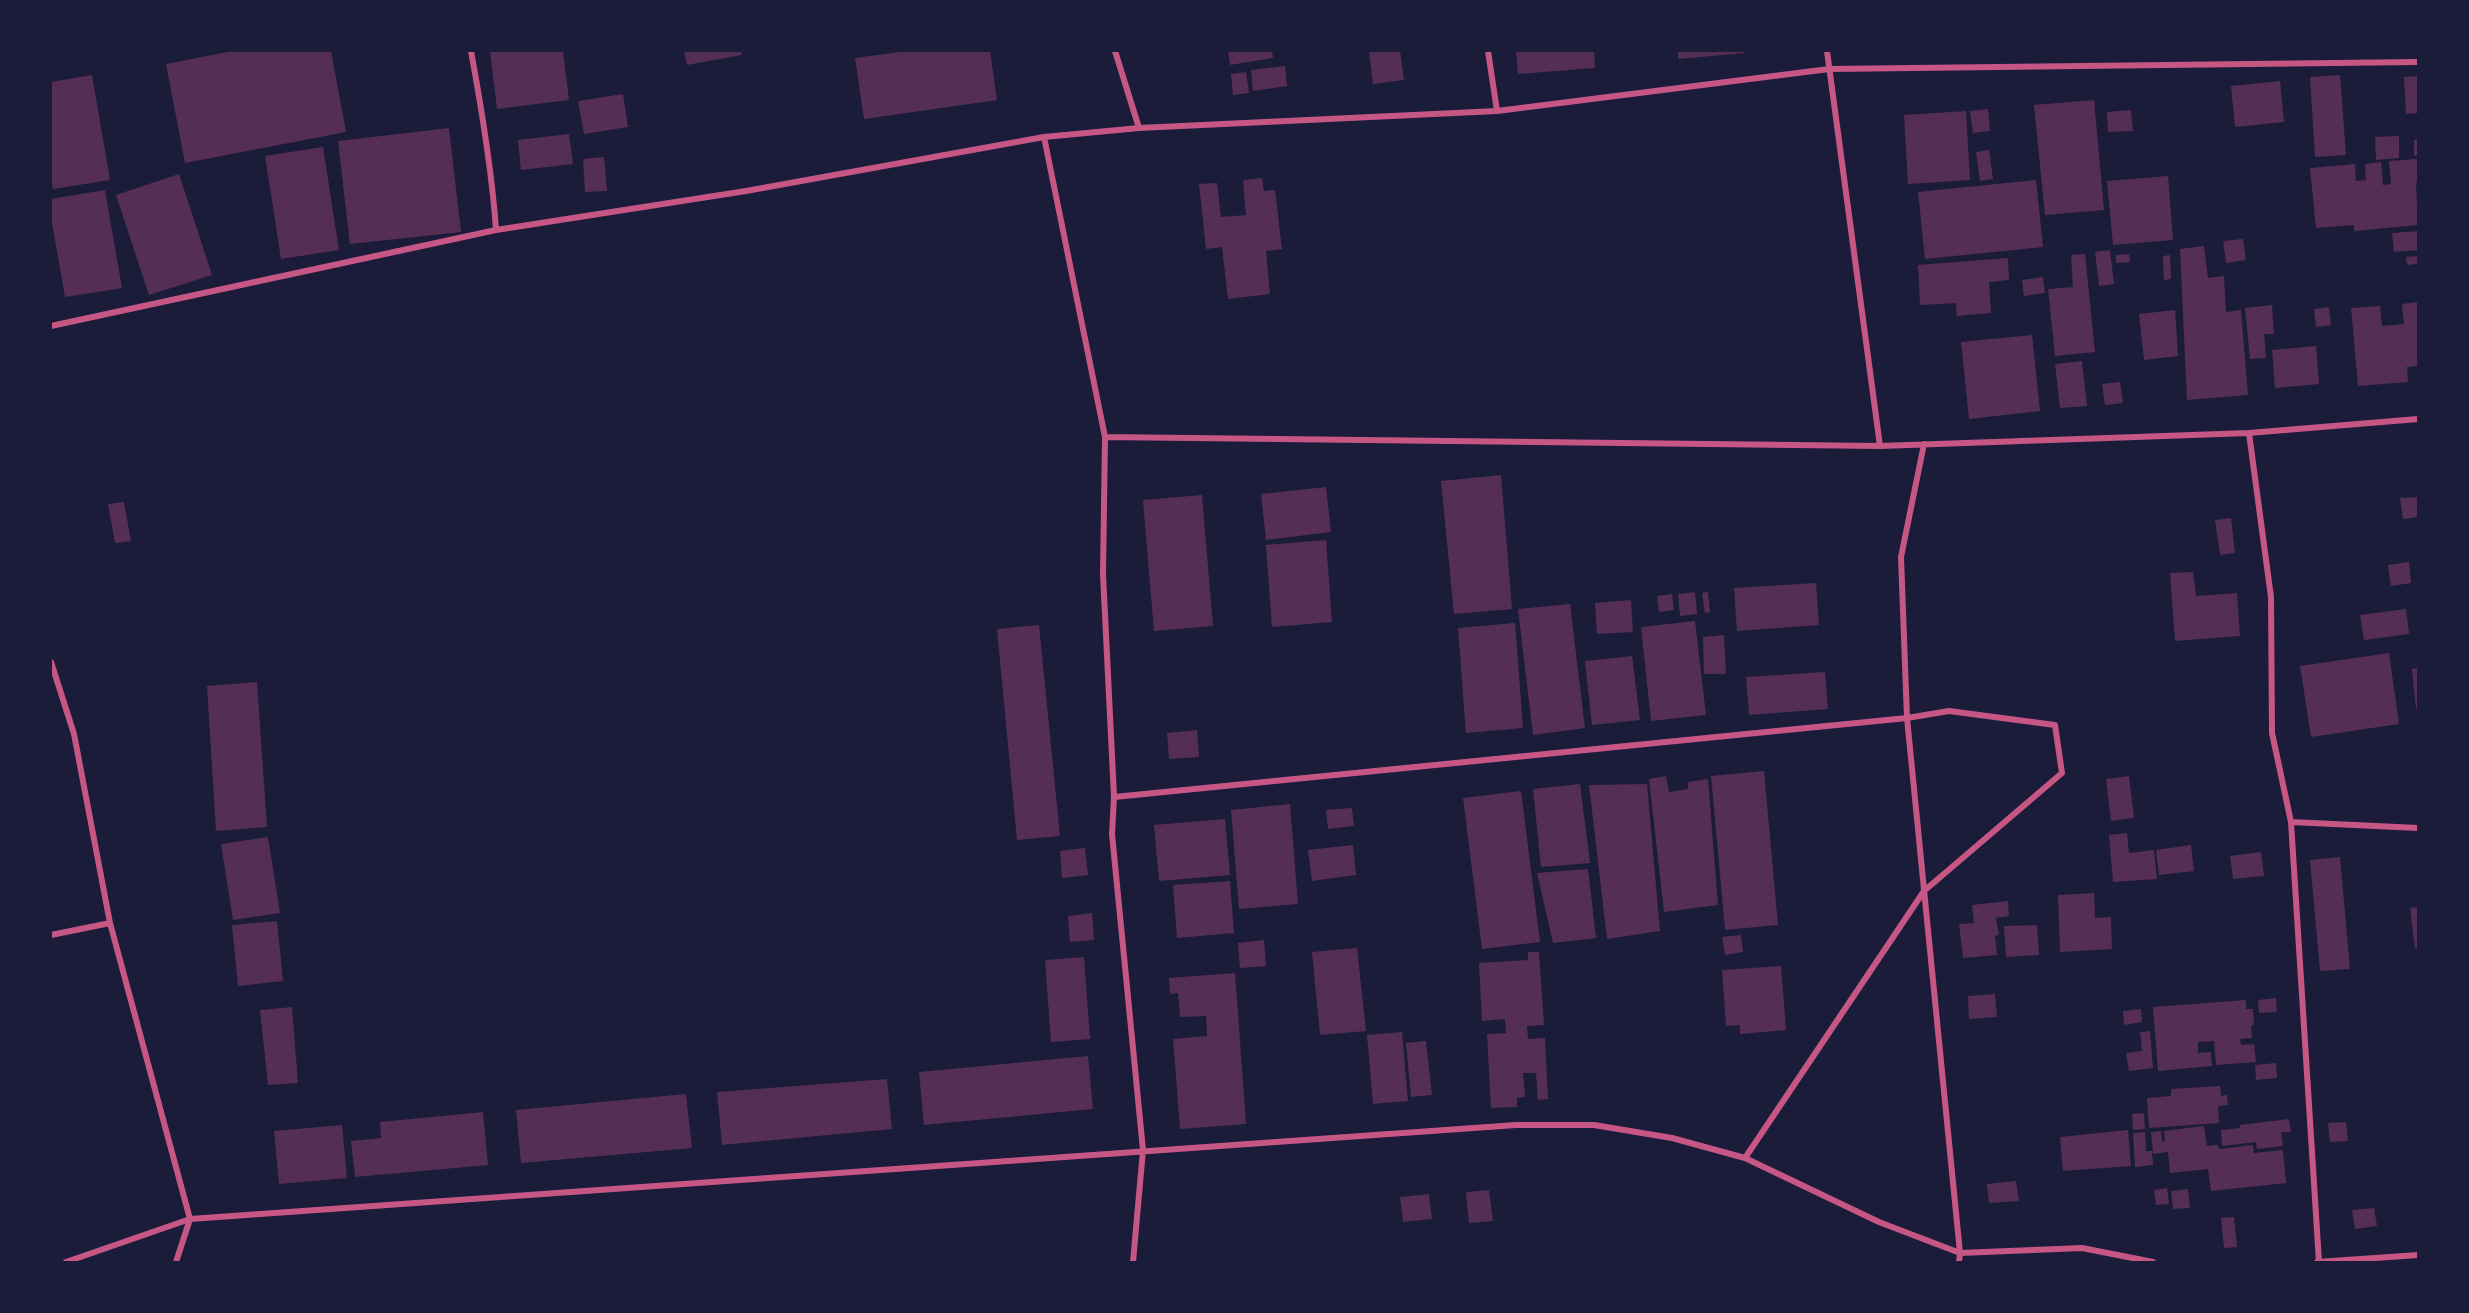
<!DOCTYPE html>
<html>
<head>
<meta charset="utf-8">
<style>
  body { margin:0 }
  #map { position:relative; width:2469px; height:1313px; overflow:hidden; background:#1b1b3a; font-family:Jost,sans-serif }
  canvas { display:block }
  .frame { position:absolute; inset:0; border:52px solid #1b1b3a; pointer-events:none }
</style>
</head>
<body>
<div id="map">
<canvas width="2469" height="1313"></canvas>
<div class="frame"></div>
</div>
<script>
const c = document.querySelector('canvas').getContext('2d');
c.lineJoin = 'round';
function fill(path, color) {
  c.fillStyle = color;
  c.fill(path, 'evenodd');
}
function trace(path, color, width, dash) {
  c.strokeStyle = color;
  c.lineWidth = width;
  c.lineCap = dash ? 'butt' : 'round';
  c.setLineDash(dash || []);
  c.stroke(path);
}
fill(new Path2D(`
  M233,51H331L346,132L185,163L166,64Z
  M490,51H563L569,100L497,109Z
  M684,51H741L742,55L687,65Z
  M908,51H990L997,100L864,119L855,58Z
  M1228,51H1272L1273,58L1230,65Z
  M1369,51H1400L1404,80L1373,84Z
  M1516,51H1594L1595,68L1518,74Z
  M1678,51H1745V53L1678,59Z
  M1285,66L1287,86L1253,91L1251,70Z
  M1246,72L1249,93L1233,95L1231,74Z
  M92,75L110,180L53,189L51,177V82Z
  M2340,75L2346,155L2315,157L2310,77Z
  M2418,76V113L2406,114L2404,77Z
  M2280,81L2284,122L2235,127L2231,86Z
  M623,94L628,127L584,134L578,101Z
  M2094,100L2104,210L2045,215L2034,105Z
  M1988,109L1990,131L1973,133L1970,111Z
  M2131,110L2133,131L2108,132L2107,112Z
  M1966,111L1970,180L1908,184L1904,115Z
  M449,128L461,232L350,244L338,141Z
  M569,134L573,164L521,170L518,140Z
  M2399,136V158L2376,160L2375,137Z
  M2418,139V155L2414,156V140Z
  M323,147L339,250L281,259L265,156Z
  M1989,150L1993,179L1980,181L1976,152Z
  M604,157L607,191L585,192L583,159Z
  M2418,159V182L2416,183L2418,225L2354,231V225L2316,228L2310,168L2355,164L2356,181L2366,180L2365,164L2381,162L2383,185L2391,184L2389,161Z
  M179,174L212,275L149,295L116,195Z
  M2168,176L2173,240L2113,245L2107,181Z
  M1262,178L1264,191L1275,190L1282,249L1266,251L1270,294L1228,299L1222,247L1206,249L1199,184L1217,183L1221,217L1246,215L1243,180Z
  M2036,180L2043,247L1925,259L1918,192Z
  M105,190L122,288L65,297L51,217V199Z
  M2418,231V250L2394,252L2392,233Z
  M2243,239L2246,260L2226,263L2223,241Z
  M2204,246L2208,278L2224,276L2226,312L2241,310L2248,395L2187,400L2180,249Z
  M2110,250L2114,284L2099,286L2095,252Z
  M2085,254L2095,352L2055,356L2048,289L2073,287L2071,255Z
  M2129,254L2130,262L2116,263V255Z
  M2170,255L2171,279L2164,280L2163,256Z
  M2418,256V264L2407,265L2406,257Z
  M2008,258L2009,280L1989,282L1991,313L1957,316L1956,303L1920,305L1918,265Z
  M2043,277L2045,293L2024,296L2022,280Z
  M2418,302V366L2407,367L2408,382L2358,386L2351,308L2380,306L2382,326L2404,324L2402,304Z
  M2272,305L2274,334H2264L2266,358L2250,359L2245,308Z
  M2329,307L2331,325L2316,327L2314,309Z
  M2175,310L2178,356L2144,360L2139,314Z
  M2032,335L2040,411L1969,419L1961,342Z
  M2316,346L2319,384L2275,388L2272,350Z
  M2082,361L2087,406L2060,408L2055,364Z
  M2120,382L2123,403L2105,405L2102,384Z
  M1501,475L1512,609L1454,614L1441,481Z
  M1326,487L1331,532L1266,540L1261,494Z
  M1202,495L1213,626L1154,631L1143,500Z
  M2418,497V517L2403,519L2400,498Z
  M124,502L131,541L115,543L108,504Z
  M2231,518L2235,553L2220,555L2215,520Z
  M1326,540L1332,622L1272,627L1266,545Z
  M2409,562L2411,583L2391,586L2388,565Z
  M2193,572L2196,596L2237,593L2240,636L2175,641L2170,573Z
  M1816,583L1819,625L1737,631L1734,588Z
  M1695,592L1697,614L1680,616L1678,594Z
  M1708,592L1710,612L1705,613L1702,593Z
  M1672,594L1674,610L1659,612L1657,596Z
  M1631,600L1633,632L1597,634L1595,603Z
  M1570,604L1585,728L1533,735L1518,609Z
  M2406,609L2409,634L2364,640L2360,615Z
  M1695,621L1706,715L1651,721L1641,627Z
  M1515,623L1523,728L1466,733L1458,628Z
  M1039,625L1060,836L1017,840L997,629Z
  M1724,635L1726,674H1704L1703,637Z
  M2389,653L2399,724L2311,737L2300,666Z
  M1632,656L1640,720L1592,725L1585,661Z
  M2418,668V709H2416L2412,669Z
  M1825,672L1828,709L1749,715L1746,677Z
  M257,682L267,827L216,831L207,686Z
  M1197,730L1199,757L1169,759L1167,733Z
  M1764,771L1778,925L1725,930L1711,776Z
  M1666,776L1669,792L1688,789V782L1708,779L1718,905L1664,912L1649,779Z
  M2129,776L2134,818L2111,821L2106,779Z
  M1580,784L1590,863L1541,867L1533,789Z
  M1647,784L1660,931L1607,939L1589,785Z
  M1521,791L1540,942L1482,949L1463,798Z
  M1290,804L1298,904L1239,909L1231,810Z
  M1352,808L1354,826L1328,829L1326,810Z
  M1225,819L1230,875L1159,881L1154,825Z
  M2127,833L2129,853L2154,850L2157,879L2113,882L2109,835Z
  M268,837L280,913L233,920L221,844Z
  M1353,845L1356,875L1312,881L1308,850Z
  M2191,845L2194,871L2159,875L2156,850Z
  M1085,848L1088,875L1062,878L1060,851Z
  M2261,852L2264,876L2233,879L2230,856Z
  M2340,857L2350,969L2320,971L2310,860Z
  M1588,869L1596,938L1553,943L1537,873Z
  M1230,881L1234,933L1177,938L1173,885Z
  M2094,893L2095,918L2111,917L2112,949L2060,952L2058,895Z
  M2008,901L2009,916L1996,918L1999,935L1995,936L1997,955L1963,958L1959,924L1974,923L1972,905Z
  M2418,907V948H2415L2410,908Z
  M1092,913L1094,940L1070,942L1068,916Z
  M277,921L283,981L238,986L232,925Z
  M2037,925L2039,955L2006,957L2004,926Z
  M1741,935L1743,952L1725,955L1722,937Z
  M1264,940L1266,966L1240,968L1238,943Z
  M1357,948L1366,1031L1320,1035L1312,952Z
  M1528,952H1539L1544,1025L1527,1026L1528,1039L1545,1038L1548,1099L1538,1100L1536,1073H1523L1525,1097L1517,1098V1107L1491,1108L1487,1034L1506,1033L1505,1019L1482,1021L1479,963L1528,960Z
  M1084,957L1090,1039L1051,1042L1045,960Z
  M1781,966L1786,1030L1740,1034V1025L1726,1026L1722,970Z
  M1235,973L1246,1124L1180,1129L1173,1039L1207,1036L1206,1016L1180,1017L1178,993L1170,994L1169,978Z
  M1995,994L1997,1017L1969,1019L1968,996Z
  M2276,998L2277,1012L2259,1013L2258,1000Z
  M2246,1000V1009H2253L2254,1025L2251,1026L2252,1038L2240,1039L2241,1045L2254,1044L2256,1062L2216,1065L2214,1041L2198,1042V1053L2211,1052L2212,1066L2158,1071L2153,1007Z
  M292,1007L298,1083L268,1085L260,1010Z
  M2141,1009L2142,1022L2124,1025L2123,1011Z
  M2150,1031L2153,1068L2129,1071L2126,1053L2142,1051L2140,1032Z
  M1402,1032L1408,1101L1373,1104L1367,1035Z
  M1426,1041L1432,1095L1411,1097L1406,1043Z
  M1088,1056L1093,1109L924,1125L919,1072Z
  M2276,1063L2277,1078L2256,1080L2255,1065Z
  M887,1079L892,1129L722,1145L717,1092Z
  M2220,1086L2221,1096L2227,1095L2228,1105L2218,1106L2219,1123L2149,1128L2147,1098L2171,1096V1089Z
  M686,1094L692,1148L521,1163L516,1110Z
  M483,1112L488,1165L355,1177L351,1141L381,1138L380,1122Z
  M2144,1113L2145,1129L2133,1130L2132,1114Z
  M2289,1119L2291,1132H2281L2283,1146L2257,1149L2256,1142L2222,1146L2221,1130L2240,1128V1125Z
  M2346,1122L2348,1141L2330,1142L2328,1123Z
  M342,1125L347,1178L279,1184L274,1131Z
  M2204,1126L2207,1146L2218,1145L2219,1149L2253,1145L2254,1153L2283,1150L2286,1183L2211,1191L2208,1169L2170,1173L2168,1152L2153,1154L2151,1132L2161,1131L2162,1142L2165,1141L2164,1131Z
  M2128,1130L2131,1166L2063,1171L2060,1137Z
  M2145,1132L2146,1151H2152L2153,1165L2135,1167L2133,1133Z
  M2016,1181L2019,1201L1989,1203L1987,1184Z
  M2167,1188L2169,1204L2156,1205L2154,1190Z
  M2188,1189L2190,1208L2173,1209L2171,1191Z
  M1489,1190L1493,1221L1469,1223L1466,1192Z
  M1429,1194L1432,1219L1403,1222L1400,1197Z
  M2374,1208L2377,1226L2355,1229L2352,1210Z
  M2234,1217L2237,1247L2224,1248L2221,1218Z`), '#542f53');
trace(new Path2D(`
  M471,51C482,111 492,170 496,230
  M1488,51L1497,111
  M1827,51L1880,446
  M1139,128L1497,111L1829,69L2418,62
  M1044,137L1105,437L1880,446L2249,433L2418,419
  M51,326L496,230L746,191L1044,137L1139,128L1115,51
  M2249,433L2271,597L2272,733L2291,822L2319,1262
  M1105,437L1103,574L1114,797L1112,834L1143,1150L1133,1262
  M51,662L74,734L110,923L190,1219L176,1262
  M1114,797L1907,718L1901,557L1924,444
  M2291,822L2418,828
  M51,935L110,923
  M1745,1158L1924,891L2062,773L2055,725L1949,711L1907,718L1960,1253L1959,1262
  M66,1262L190,1219L1516,1125H1594L1672,1138L1745,1158L1879,1222L1960,1253L2082,1248L2153,1262
  M2317,1262L2418,1255`), '#c65784', 6);
</script>
</body>
</html>
